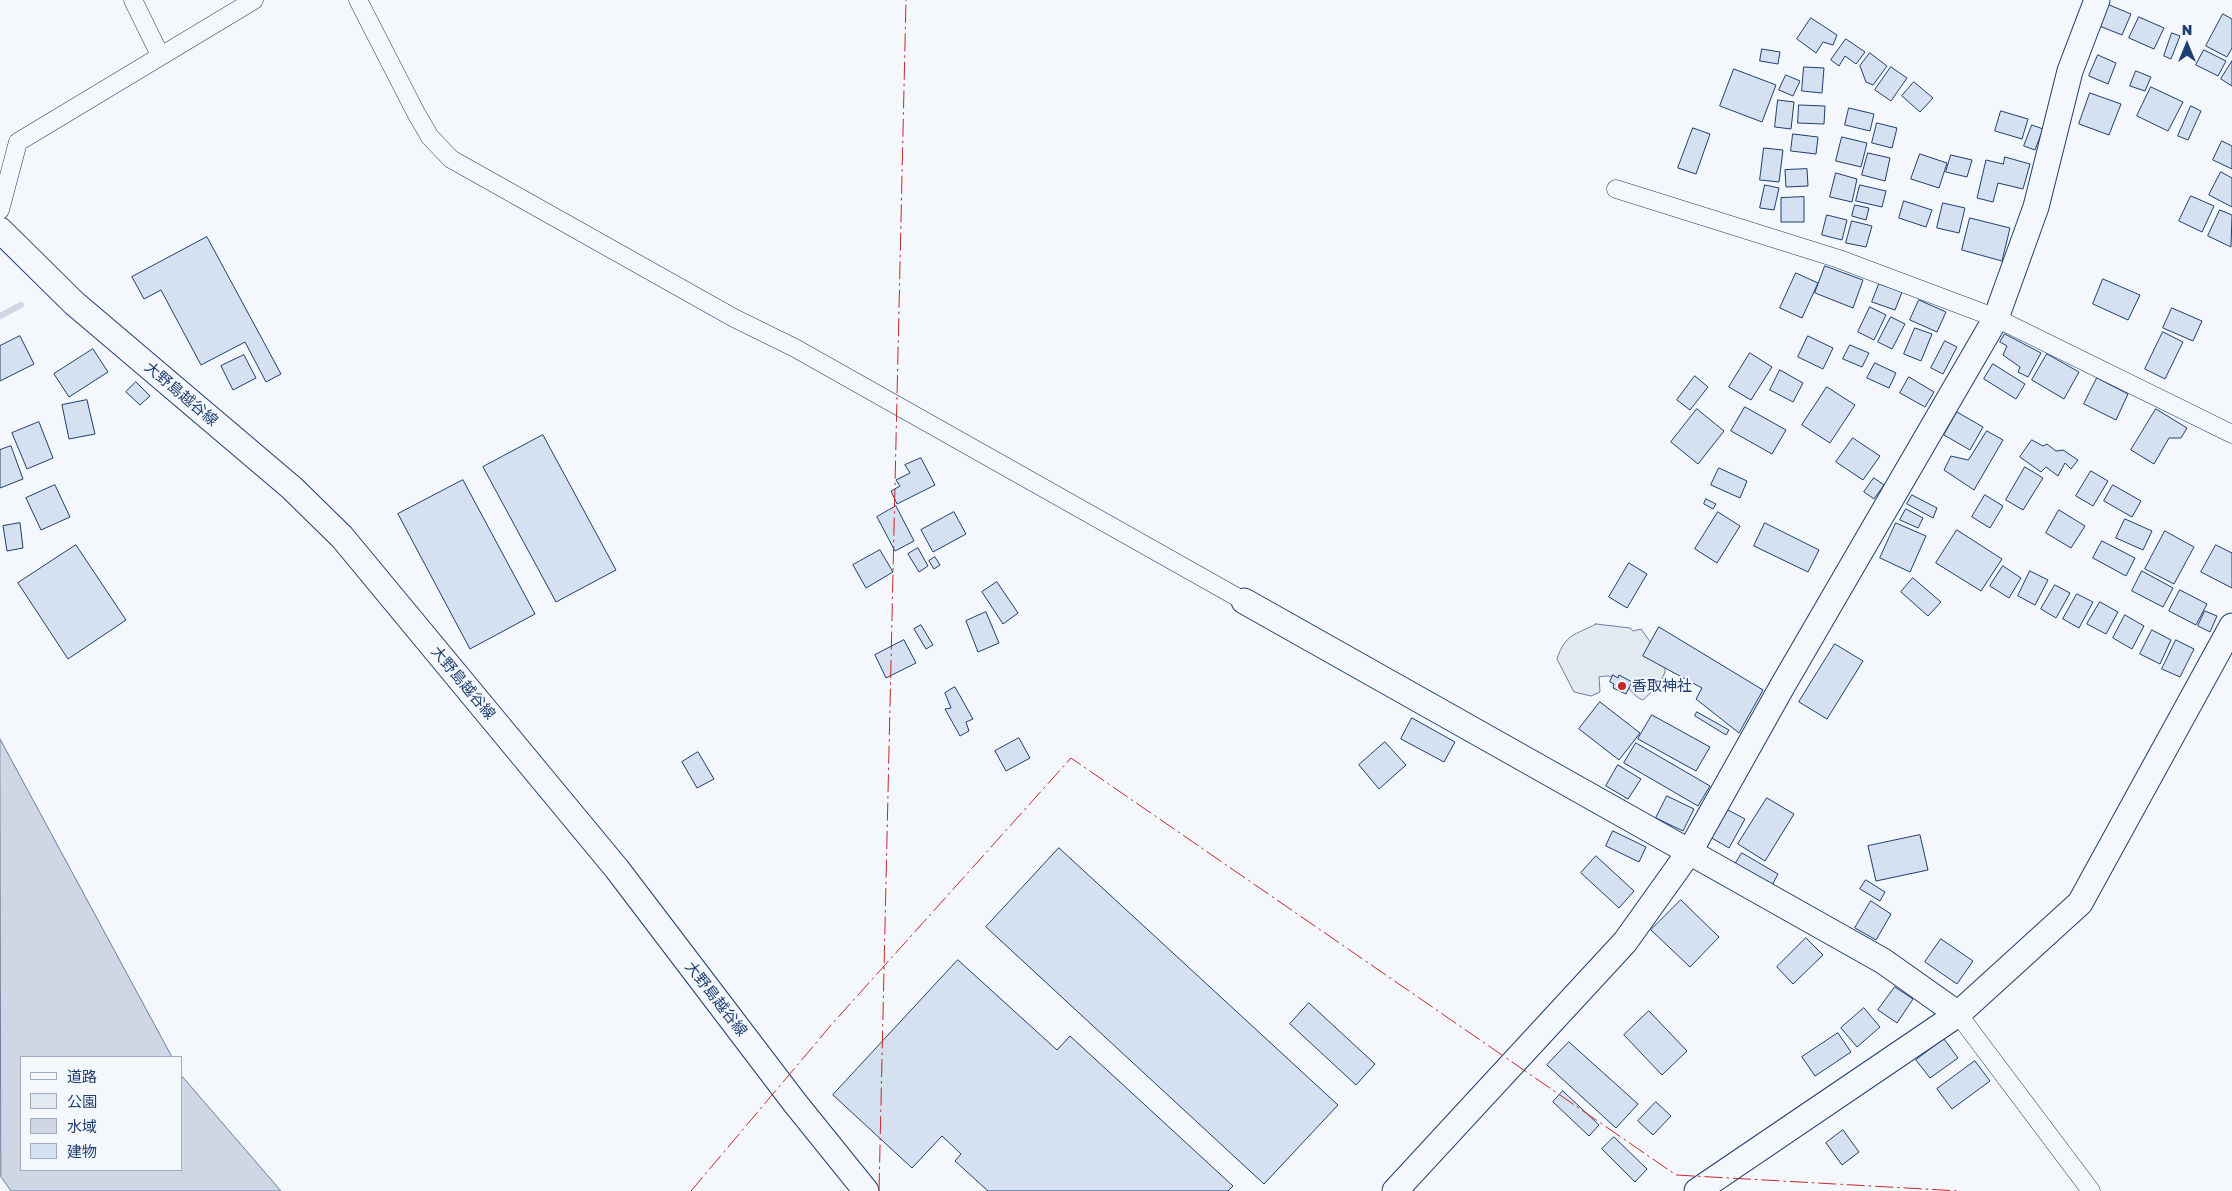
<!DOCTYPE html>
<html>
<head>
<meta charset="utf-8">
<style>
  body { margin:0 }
  #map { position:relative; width:2232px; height:1191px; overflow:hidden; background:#f4f7fb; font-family:"Golos Text","Noto Sans JP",sans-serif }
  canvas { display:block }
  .legend { position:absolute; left:20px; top:1056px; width:162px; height:115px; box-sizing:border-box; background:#f4f7fb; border:1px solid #9eadc5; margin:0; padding:6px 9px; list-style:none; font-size:15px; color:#1d3f73 }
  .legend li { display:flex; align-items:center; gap:10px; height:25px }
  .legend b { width:25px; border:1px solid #9eadc5 }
  .north { position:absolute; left:2162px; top:20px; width:50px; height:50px; -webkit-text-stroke:4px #f4f7fb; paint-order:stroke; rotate:0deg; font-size:14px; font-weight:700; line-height:20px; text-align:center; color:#1d3f73 }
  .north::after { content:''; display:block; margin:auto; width:18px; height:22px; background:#1d3f73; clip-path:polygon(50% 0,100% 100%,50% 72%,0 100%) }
</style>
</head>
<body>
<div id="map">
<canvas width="2232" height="1191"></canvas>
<ul class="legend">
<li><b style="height:6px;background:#f4f7fb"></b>道路</li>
<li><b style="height:14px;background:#e3e9f0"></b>公園</li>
<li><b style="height:14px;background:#cfd7e4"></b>水域</li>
<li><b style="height:14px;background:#d5e0f0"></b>建物</li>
</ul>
<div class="north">N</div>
</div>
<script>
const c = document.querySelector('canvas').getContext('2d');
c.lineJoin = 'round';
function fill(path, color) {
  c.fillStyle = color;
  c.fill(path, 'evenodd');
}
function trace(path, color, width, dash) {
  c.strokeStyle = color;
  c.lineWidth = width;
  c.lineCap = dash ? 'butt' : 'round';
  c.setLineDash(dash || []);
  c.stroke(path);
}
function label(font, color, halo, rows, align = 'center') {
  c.font = font + ' "Golos Text","Noto Sans JP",sans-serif';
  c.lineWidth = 4;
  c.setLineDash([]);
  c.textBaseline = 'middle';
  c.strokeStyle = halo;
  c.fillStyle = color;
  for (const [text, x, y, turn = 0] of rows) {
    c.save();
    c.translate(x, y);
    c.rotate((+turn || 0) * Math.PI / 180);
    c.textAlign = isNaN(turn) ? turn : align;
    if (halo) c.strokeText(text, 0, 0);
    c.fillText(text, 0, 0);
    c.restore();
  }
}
const green = new Path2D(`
  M1596,624L1630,628L1633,631L1641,629L1665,662V672L1660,684L1643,700C1627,695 1626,671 1599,677L1600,692L1591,696L1574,692L1557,659C1565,634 1575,635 1596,624Z`);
fill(green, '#e3e9f0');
trace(green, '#687fa3', 1);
const water = new Path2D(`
  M0,739L172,1057H21V1170H181V1075L281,1191H11L1,1177Z`);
fill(water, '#cfd7e4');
trace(water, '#687fa3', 1);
trace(new Path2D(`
  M0,316L21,305`), '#cfd7e4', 6);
const building = new Path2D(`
  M2107,4L2131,14L2122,35L2097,25Z
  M2223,14L2232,19V48L2227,57L2206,46Z
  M2139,17L2164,28L2154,49L2129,38Z
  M1811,18L1837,35L1833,45L1823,42L1816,53L1797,39Z
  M2172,33L2180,36L2171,59L2164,56Z
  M1846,39L1865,52L1856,64L1845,56L1839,66L1831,60Z
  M1762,49L1780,52L1778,64L1760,61Z
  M2204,50L2226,61L2218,76L2196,65Z
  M1870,53L1887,66L1873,85L1866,82L1860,66Z
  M2098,55L2116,63L2108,84L2089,76Z
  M2232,61V86L2221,79Z
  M1804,67L1824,68L1822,93L1802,91Z
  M1891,67L1907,78L1891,101L1875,90Z
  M1734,69L1776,85L1762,122L1720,106Z
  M2136,71L2151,77L2145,91L2130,86Z
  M1786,75L1800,81L1793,96L1779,90Z
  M1914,82L1933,98L1920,112L1902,96Z
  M2151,87L2183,102L2168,131L2137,116Z
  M2090,93L2121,104L2109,135L2079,124Z
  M1778,100L1794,102L1791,129L1775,127Z
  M1799,105L1825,106L1824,124L1798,123Z
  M2191,106L2201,111L2188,140L2178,136Z
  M1849,108L1874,114L1870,131L1845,125Z
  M2001,111L2028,119L2022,139L1995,131Z
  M1877,123L1897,128L1892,148L1872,143Z
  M2032,125L2043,129L2035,150L2024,146Z
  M1693,128L1710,134L1696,174L1678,168Z
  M1793,134L1818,137L1816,154L1791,151Z
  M1842,137L1867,143L1861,167L1836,161Z
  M2222,141L2232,146V169L2213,160Z
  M1764,148L1783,150L1779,182L1760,180Z
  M1868,153L1890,158L1885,181L1862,175Z
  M1920,154L1947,163L1939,188L1911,179Z
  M1951,155L1972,160L1967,177L1946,172Z
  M2005,157L2030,164L2023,189L1998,183L1993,202L1977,198L1986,160L2003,164Z
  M1807,169L1808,186L1786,187L1785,170Z
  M2221,172L2232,178V207L2209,195Z
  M1836,173L1857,179L1852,202L1830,197Z
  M1765,185L1779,188L1774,210L1760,208Z
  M1860,185L1886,191L1882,207L1856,201Z
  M2191,196L2214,206L2202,232L2179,221Z
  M1804,197V222H1781V198Z
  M1904,201L1932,210L1926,227L1899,218Z
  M1943,203L1965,208L1959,233L1937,228Z
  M1855,205L1869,208L1866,220L1852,216Z
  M2220,210L2232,215L2231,247L2208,236Z
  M1827,215L1847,220L1842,240L1822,235Z
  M1970,218L2010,228L2002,261L1962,250Z
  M1852,221L1872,226L1866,247L1846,243Z
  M207,237L281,374L266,382L245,342L201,365L161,290L144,299L132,277Z
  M1825,266L1863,280L1853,308L1815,293Z
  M1796,273L1818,283L1802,318L1780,308Z
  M2103,279L2140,295L2128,320L2093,304Z
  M1879,284L1902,292L1895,310L1872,302Z
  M1919,300L1946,312L1937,332L1910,320Z
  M1870,307L1886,315L1874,340L1858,332Z
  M2172,308L2202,321L2193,341L2163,328Z
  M1891,317L1905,324L1892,349L1878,342Z
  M1915,328L1932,334L1921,361L1904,354Z
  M2163,332L2183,342L2165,379L2145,369Z
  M2005,334L2041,353L2028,377L2018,372L2020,367L2003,355L2007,346L2000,342Z
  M20,336L34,364L0,381V346Z
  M1808,336L1833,348L1823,369L1798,357Z
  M1945,341L1957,347L1943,374L1931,368Z
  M1850,345L1869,353L1862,367L1843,359Z
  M93,349L108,372L69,397L54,374Z
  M1750,353L1772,367L1751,400L1729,387Z
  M2047,354L2079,372L2064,399L2032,380Z
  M244,355L256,378L233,390L221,366Z
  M1875,363L1896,373L1889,388L1867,378Z
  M1993,364L2025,384L2016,399L1984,379Z
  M1780,370L1803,383L1793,402L1770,390Z
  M1695,376L1708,387L1690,410L1677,400Z
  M1909,377L1934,392L1925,407L1900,393Z
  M2097,378L2128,394L2116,420L2084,404Z
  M136,382L150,396L140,405L126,392Z
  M1827,387L1855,405L1830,443L1802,425Z
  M87,400L95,434L69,439L62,405Z
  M1745,407L1786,430L1772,454L1731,431Z
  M1697,409L1724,431L1698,464L1671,442Z
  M2156,409L2187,428L2181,438H2169L2154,464L2131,450Z
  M1957,412L1983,427L1970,450L1944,435Z
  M39,422L53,458L27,469L12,433Z
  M1987,431L2003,440L1974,490L1944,470L1951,456L1968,460Z
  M543,435L616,570L556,602L483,467Z
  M1853,438L1880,456L1863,480L1836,462Z
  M2032,440L2043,446L2047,444L2056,451L2063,450L2078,460L2071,469L2065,463L2058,476L2046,467L2041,472L2020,457Z
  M11,446L23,479L0,488V450Z
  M921,458L935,485L897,504L891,491L900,486L896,480L910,473L905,465Z
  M2025,467L2043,478L2023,510L2006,500Z
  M1719,468L1747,481L1740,498L1711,485Z
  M2091,471L2108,481L2093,506L2076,496Z
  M1874,478L1884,485L1874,499L1864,492Z
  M463,480L535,614L470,649L398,514Z
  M55,485L70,517L41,530L26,498Z
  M2113,485L2141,501L2132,517L2104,501Z
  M1912,495L1937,508L1933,518L1907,504Z
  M1985,495L2003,506L1990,528L1972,517Z
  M1706,499L1716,504L1713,509L1704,504Z
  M896,506L914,541L895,551L877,517Z
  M1906,509L1923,518L1918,528L1900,520Z
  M2059,510L2085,526L2071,548L2046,533Z
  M954,512L966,534L933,552L921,530Z
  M1718,512L1740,526L1717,563L1695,549Z
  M2125,519L2152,531L2143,550L2116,538Z
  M20,523L23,548L7,551L3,526Z
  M1765,523L1819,550L1808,572L1754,546Z
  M1896,523L1926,536L1910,572L1880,558Z
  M1957,530L2002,559L1981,591L1936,563Z
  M2165,531L2194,547L2174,584L2145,569Z
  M2102,541L2135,558L2126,576L2093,558Z
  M76,545L126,620L68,659L18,583Z
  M2216,545L2232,553V588L2201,572Z
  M918,548L928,566L919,572L908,554Z
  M880,550L893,572L866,588L853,565Z
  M935,557L940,565L934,569L929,561Z
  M1629,563L1647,574L1627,608L1609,597Z
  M2003,566L2021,578L2009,598L1990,586Z
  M2030,571L2048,580L2035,605L2018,596Z
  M2142,571L2173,588L2163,607L2132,591Z
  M1913,578L1941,602L1928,616L1901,592Z
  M997,582L1018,613L1003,624L982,592Z
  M2055,585L2070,593L2056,618L2041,609Z
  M2180,590L2207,604L2196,625L2169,611Z
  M2077,594L2093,602L2079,628L2063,619Z
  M2100,602L2118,612L2106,634L2087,624Z
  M2205,611L2217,616L2210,632L2198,626Z
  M986,612L999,643L978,652L966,621Z
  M2125,615L2144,626L2132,649L2113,638Z
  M921,625L933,645L926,649L914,629Z
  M1659,627L1763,690L1739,733L1696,699L1702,688L1643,656Z
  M2152,630L2171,640L2160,664L2140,654Z
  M904,640L916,663L886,678L875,655Z
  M2176,640L2194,649L2180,677L2162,669Z
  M1835,644L1863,661L1827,719L1799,702Z
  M1613,675L1618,678L1619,675L1632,682L1626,694L1613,688L1614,684L1610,682Z
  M955,687L973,719L966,722L969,731L960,736L945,709L951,708L945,693Z
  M1600,702L1640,733L1619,760L1579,729Z
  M1697,712L1729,730L1726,735L1695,716Z
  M1652,715L1710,747L1696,771L1638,739Z
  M1412,718L1455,742L1444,762L1401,739Z
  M1019,738L1030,758L1006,771L995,751Z
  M1385,742L1406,765L1379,789L1359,765Z
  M1636,743L1710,786L1698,806L1624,763Z
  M698,752L714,779L697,788L682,762Z
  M1618,765L1641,779L1628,799L1606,786Z
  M1667,796L1694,809L1683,831L1656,818Z
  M1767,798L1794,814L1765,861L1738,844Z
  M1726,809L1745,819L1729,848L1710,837Z
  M1613,831L1646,847L1639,862L1606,846Z
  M1920,835L1928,870L1876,881L1868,846Z
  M1059,848L1338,1105L1264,1184L986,927Z
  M1742,853L1778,874L1771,887L1734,866Z
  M1596,856L1634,891L1619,908L1581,873Z
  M1866,880L1885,892L1880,901L1860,889Z
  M1681,900L1719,937L1690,967L1651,930Z
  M1871,901L1891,914L1876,940L1855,928Z
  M1806,938L1823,955L1793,984L1777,967Z
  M1941,939L1973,961L1957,984L1925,962Z
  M958,960L1057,1050L1070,1036L1233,1186L1228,1191H988L955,1161L961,1154L942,1136L912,1168L833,1095Z
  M1895,987L1913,999L1897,1023L1878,1010Z
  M1309,1003L1375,1064L1356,1085L1290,1024Z
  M1864,1008L1880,1027L1857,1047L1841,1028Z
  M1649,1011L1687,1051L1662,1075L1624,1035Z
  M1838,1033L1851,1052L1815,1076L1802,1057Z
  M1944,1039L1958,1058L1930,1078L1916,1060Z
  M1569,1042L1638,1104L1616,1128L1547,1065Z
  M1975,1061L1990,1081L1952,1109L1937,1089Z
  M1563,1091L1599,1125L1589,1136L1553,1102Z
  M1656,1102L1671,1116L1653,1135L1638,1121Z
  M1843,1130L1859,1152L1842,1165L1826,1143Z
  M1614,1137L1647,1169L1635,1182L1602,1149Z`);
fill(building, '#d5e0f0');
trace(building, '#1d3f73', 1);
const street = new Path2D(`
  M133,0L160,55
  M358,0L416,113L430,137L451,159L734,318L795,348L1244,601
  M1616,189L1839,259L1996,318L2232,434
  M0,210L18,142L254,0
  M1958,1014L2091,1191`);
const secondary = new Path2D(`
  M0,230L74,303L292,488L342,537L617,869L795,1103L866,1191
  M1244,601L1883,961L1958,1014
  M1395,1191L1625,942L1690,851L1783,685L1996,318L2036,207L2070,71L2097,0
  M1697,1191L1958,1014L2080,903L2232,626`);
trace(street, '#1d3f73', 19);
trace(secondary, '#1d3f73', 27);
trace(street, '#f4f7fb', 18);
trace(secondary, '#f4f7fb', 25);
trace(new Path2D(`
  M691,1191L832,1024L1071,758L1676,1175L1959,1191
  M879,1191L906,0`), '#c62828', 1, [18, 4, 2.5, 4]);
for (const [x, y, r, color] of [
  [1622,686,5,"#c62828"]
]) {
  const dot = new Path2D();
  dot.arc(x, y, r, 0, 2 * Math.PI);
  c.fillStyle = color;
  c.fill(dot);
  trace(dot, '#f4f7fb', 2);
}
label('15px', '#1d3f73', '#f4f7fb', [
  ["大野島越谷線",181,394,40],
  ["大野島越谷線",463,683,50],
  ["大野島越谷線",716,999,52]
]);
label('15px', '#1d3f73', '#f4f7fb', [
  ["香取神社",1632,686]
], 'left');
</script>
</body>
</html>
